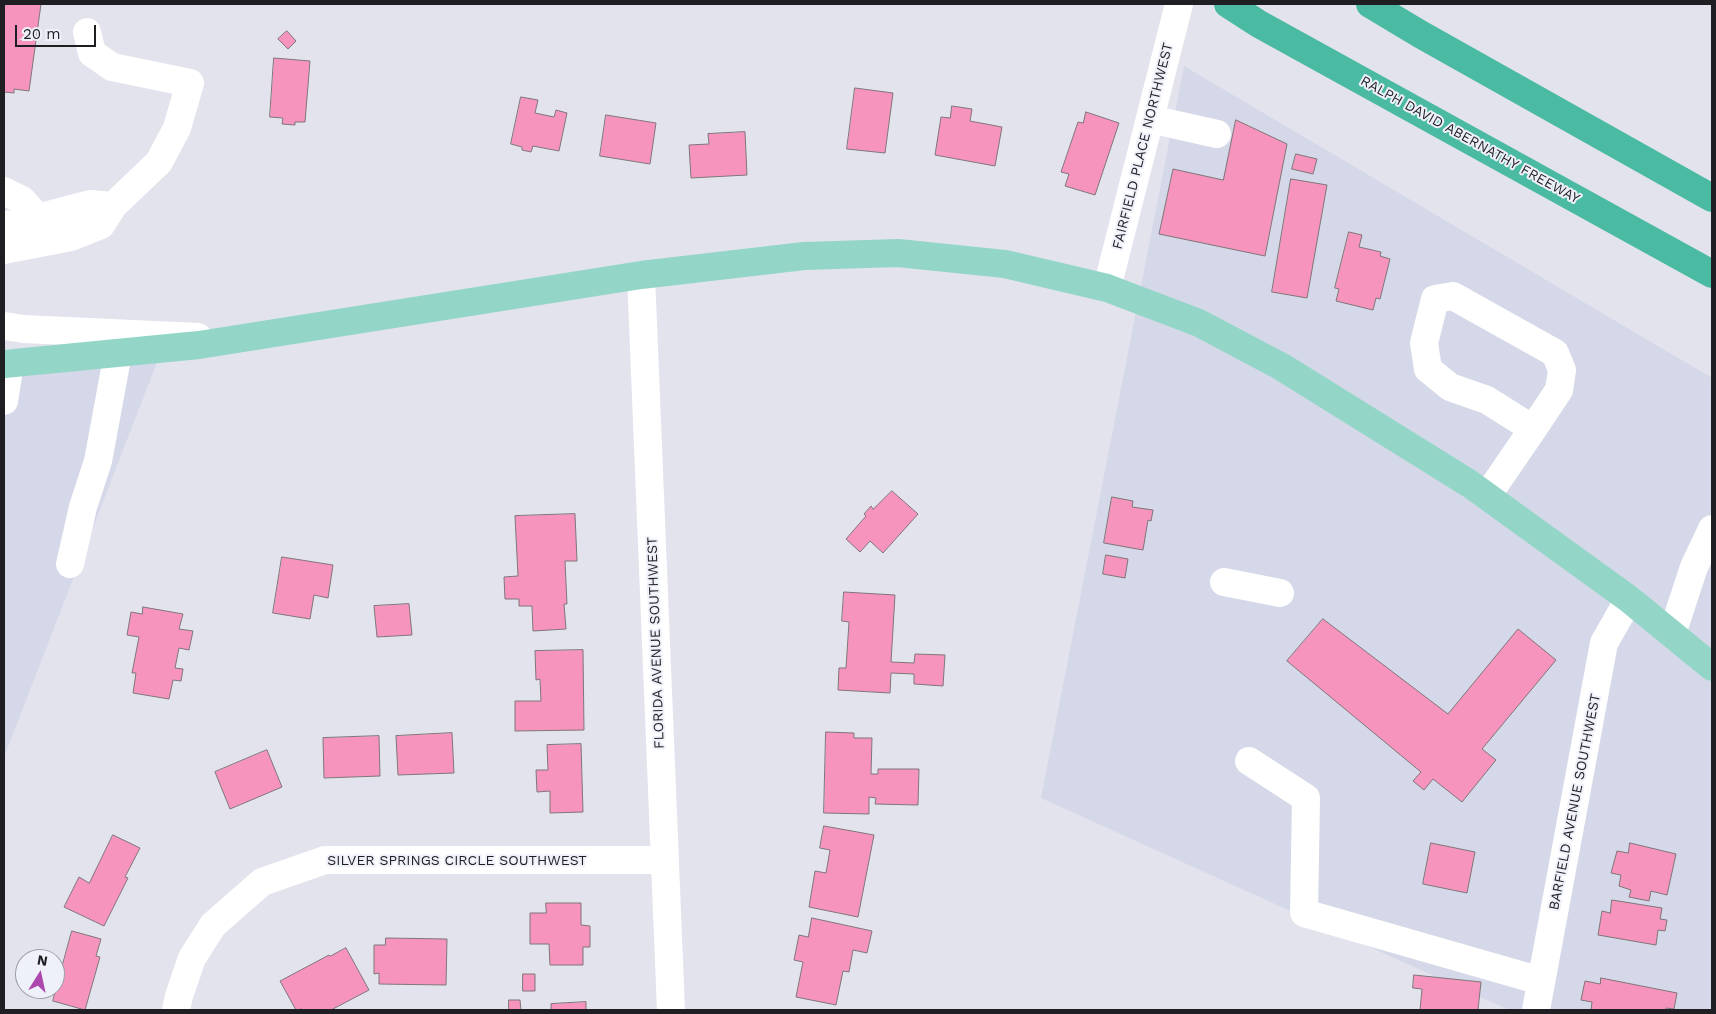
<!DOCTYPE html>
<html>
<head>
<meta charset="utf-8">
<style>
  body { margin:0 }
  #map { position:relative; width:1716px; height:1014px; overflow:hidden; background:#e2e3ed; font-family:"Work Sans",sans-serif }
  canvas { display:block }
  .frame { position:absolute; inset:0; border:5px solid #1f1f23; pointer-events:none }
  .north { position:absolute; left:15px; top:949px; width:50px; height:50px; box-sizing:border-box; background:#eff1fa; border:1px solid #9c9da4; border-radius:50%; rotate:10deg; font-size:14px; font-weight:700; line-height:20px; text-align:center; color:#1f1f23 }
  .north::after { content:''; display:block; margin:auto; width:18px; height:22px; background:#ac48ad; clip-path:polygon(50% 0,100% 100%,50% 72%,0 100%) }
  .scale { position:absolute; left:15px; top:25px; width:81px; height:22px; box-sizing:border-box; border:2px solid #1f1f23; border-top:0; padding-left:6px; font-size:15px; line-height:18px; white-space:nowrap; color:#1f1f23; -webkit-text-stroke:4px #eff1fa; paint-order:stroke }
</style>
</head>
<body>
<div id="map">
<canvas width="1716" height="1014"></canvas>
<div class="frame"></div>
<div class="north">N</div>
<div class="scale">20 m</div>
</div>
<script>
const c = document.querySelector('canvas').getContext('2d');
c.lineJoin = 'round';
function fill(path, color) {
  c.fillStyle = color;
  c.fill(path, 'evenodd');
}
function trace(path, color, width, dash) {
  c.strokeStyle = color;
  c.lineWidth = width;
  c.lineCap = dash ? 'butt' : 'round';
  c.setLineDash(dash || []);
  c.stroke(path);
}
function label(font, color, halo, rows, align = 'center') {
  c.font = font + ' "Work Sans",sans-serif';
  c.lineWidth = 4;
  c.setLineDash([]);
  c.textBaseline = 'middle';
  c.strokeStyle = halo;
  c.fillStyle = color;
  for (const [text, x, y, turn = 0] of rows) {
    c.save();
    c.translate(x, y);
    c.rotate((+turn || 0) * Math.PI / 180);
    c.textAlign = isNaN(turn) ? turn : align;
    if (halo) c.strokeText(text, 0, 0);
    c.fillText(text, 0, 0);
    c.restore();
  }
}
fill(new Path2D(`
  M1184,66L1712,378V1010H1509L1041,798Z
  M163,347L4,757V360Z`), '#d5d8e8');
const building = new Path2D(`
  M4,4H41L29,91L14,89V93L4,92Z
  M287,31L296,41L288,49L278,39Z
  M274,58L310,61L305,122H295V125L282,124L283,118L270,117Z
  M855,88L893,93L885,153L847,149Z
  M521,97L538,100L535,113L554,117L556,110L567,113L559,151L533,146L531,152L522,150V147L511,144Z
  M952,106L972,109L970,121L1002,127L995,166L935,155L941,117L950,118Z
  M1086,112L1119,123L1095,195L1065,186L1069,174L1061,172L1078,122L1083,123Z
  M606,115L656,123L650,164L600,156Z
  M1236,120L1287,144L1265,256L1159,234L1173,169L1223,180Z
  M745,132L747,175L691,178L689,145L709,144L708,134Z
  M1296,154L1317,159L1313,174L1292,169Z
  M1291,179L1327,185L1307,298L1272,292Z
  M1349,232L1362,235L1359,247L1381,252L1380,256L1390,259L1380,299L1376,298L1373,310L1336,301L1339,289L1335,288Z
  M892,491L918,514L883,553L870,541L860,552L846,539L866,516L864,514L871,506L873,509Z
  M1112,497L1133,501L1132,507L1153,510L1151,521L1148,520L1143,550L1104,543Z
  M575,514L577,561H565L567,604H564L566,629L533,631L532,606H519V599H505L504,577L518,576L515,516Z
  M1106,555L1128,559L1125,578L1103,574Z
  M282,557L333,565L328,598L314,595L310,619L273,613Z
  M844,592L895,595L891,662L914,663L915,654L945,655L943,686L914,684V674L891,673L890,693L838,690L839,668H846L849,622L842,621Z
  M409,604L412,635L377,637L374,606Z
  M143,607L183,614L179,629L193,631L189,650L179,648L175,668L183,669L181,681L173,680L169,699L133,693L136,673H132L139,637L127,635L131,612L142,614Z
  M1323,619L1448,714L1518,629L1556,660L1482,749L1496,760L1462,802L1433,779L1424,790L1413,781L1421,772L1287,661Z
  M583,650L584,730L515,731V701H541L540,679L536,680L535,651Z
  M826,732L854,733V738H872L871,774H878V769H919L918,805L875,804L876,798L869,797V814L824,813Z
  M452,733L454,773L398,775L396,736Z
  M379,736L380,776L324,778L323,738Z
  M581,744L583,812L550,813V791L537,792L536,770H548L547,745Z
  M267,750L282,787L230,809L215,772Z
  M824,826L874,835L858,917L809,907L815,871L826,873L830,850L820,848Z
  M113,835L140,848L125,877L128,878L104,926L64,907L79,877L89,883Z
  M1431,843L1475,852L1467,893L1423,884Z
  M1630,843L1676,854L1667,895L1651,891L1649,901L1629,897L1631,890L1619,886L1621,875L1611,873L1617,851L1628,853Z
  M1612,900L1662,908L1660,919L1667,920L1665,931L1658,930L1656,945L1598,935L1602,911L1610,913Z
  M546,903H581V925L590,926V947H583V965H550L549,944H530V913H546Z
  M812,918L872,931L867,953L853,950L849,972L843,971L836,1005L796,997L803,962L794,960L799,935L808,937Z
  M72,931L101,939L96,956L100,957L85,1010L53,1001Z
  M386,938L447,939L446,985L379,984V973L374,974V945H385Z
  M346,948L369,990L331,1010H303L302,1009L296,1010L280,981L329,955L330,956Z
  M523,974H535V991H523Z
  M1414,975L1481,982L1478,1010H1420L1422,989L1413,988Z
  M1601,978L1677,993L1674,1009L1666,1008V1010H1591L1592,1002L1581,1000L1585,981L1600,984Z
  M509,1000H520L521,1010H509Z
  M586,1002V1010H551V1004Z`);
fill(building, '#f694be');
trace(building, '#7f7679', 1);
trace(new Path2D(`
  M1150,119L1217,134
  M4,191L22,200L38,218
  M4,225L18,223L90,204L113,206
  M4,250L71,237L101,225L113,206L159,162L177,128L190,83L112,67L92,53L87,32
  M641,275L671,1010
  M1107,288L1179,4
  M4,326L24,329L198,337
  M4,401L10,363
  M1487,496L1533,429L1487,400L1450,387L1428,369L1424,343L1435,299L1453,296L1555,353L1562,370L1559,390L1533,429
  M70,564L83,507L98,461L118,353
  M1224,582L1280,593
  M1672,634L1694,567L1712,529
  M1249,761L1306,798L1304,913L1541,981
  M176,1010L179,996L192,958L213,925L262,882L325,860H664
  M1536,1010L1604,643L1629,599`), '#fff', 28);
trace(new Path2D(`
  M4,364L199,345L641,275L804,256L898,253L1005,264L1107,288L1199,323L1282,367L1470,484L1629,599L1712,667`), '#93d6c7', 28);
trace(new Path2D(`
  M1228,4L1259,24L1712,274
  M1370,4L1420,34L1712,198`), '#4bbaa2', 28);
label('14px', '#1f1f23', '#eff1fa', [
  ["RALPH DAVID ABERNATHY FREEWAY",1470,140,29],
  ["FAIRFIELD PLACE NORTHWEST",1143,146,-76],
  ["FLORIDA AVENUE SOUTHWEST",656,643,-92],
  ["BARFIELD AVENUE SOUTHWEST",1575,802,-79],
  ["SILVER SPRINGS CIRCLE SOUTHWEST",457,861]
]);
</script>
</body>
</html>
